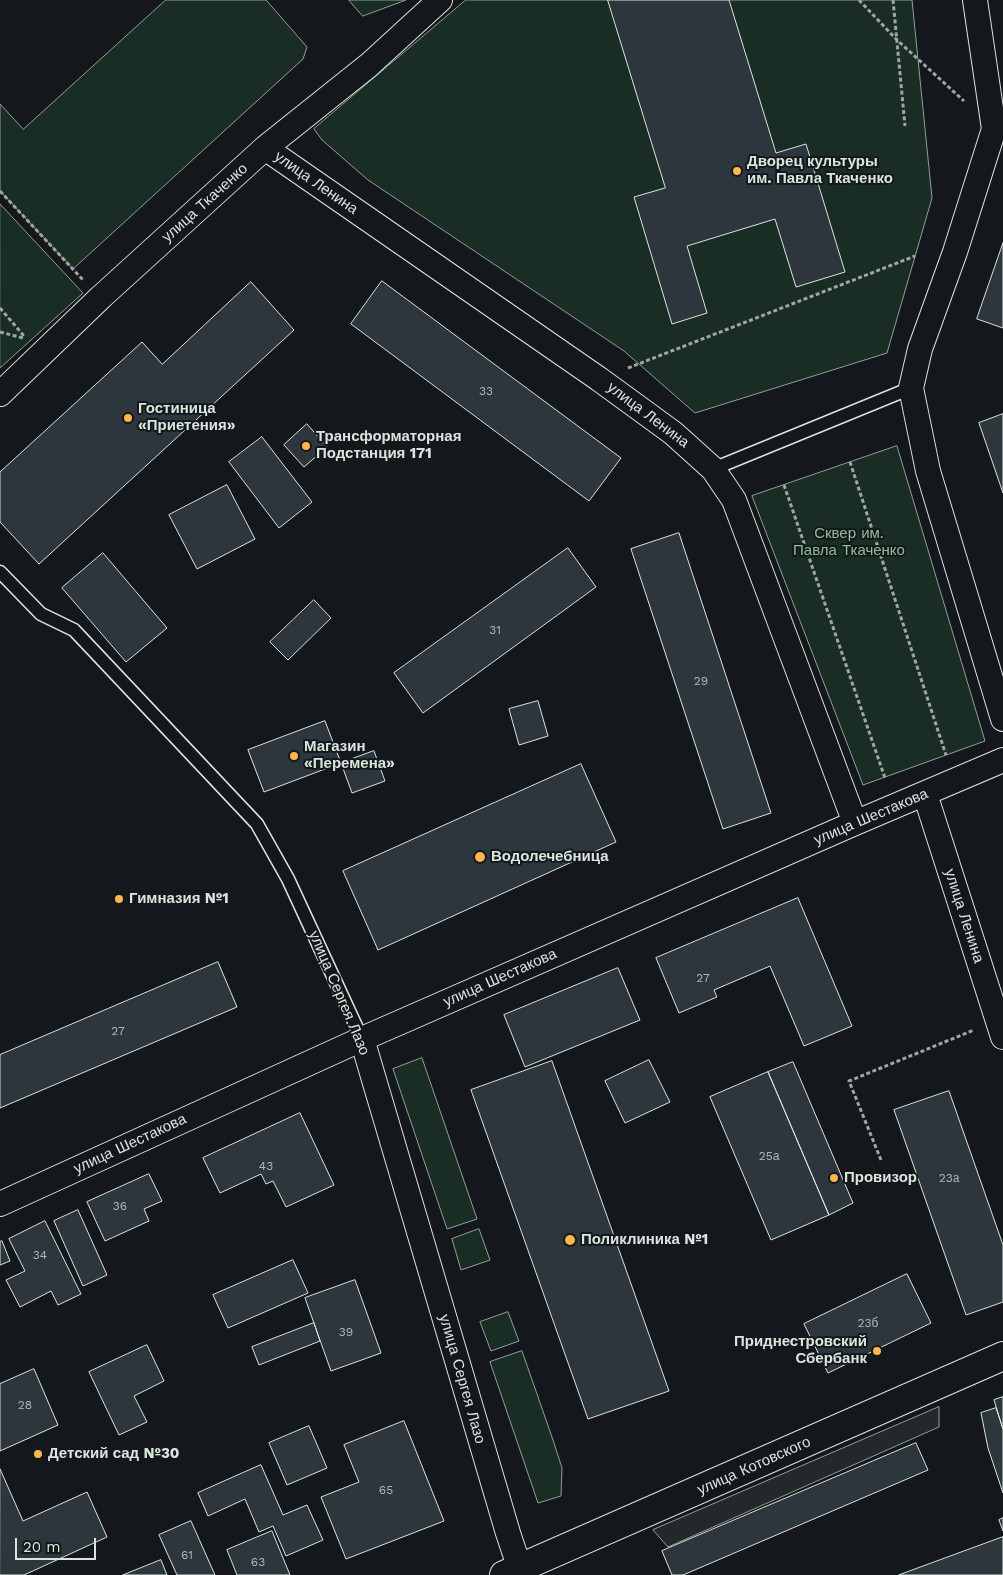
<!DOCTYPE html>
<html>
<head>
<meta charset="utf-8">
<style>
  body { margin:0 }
  #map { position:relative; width:1003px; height:1575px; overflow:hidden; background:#14181c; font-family:"Work Sans",sans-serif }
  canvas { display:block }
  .scale { position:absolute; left:15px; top:1538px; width:81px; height:22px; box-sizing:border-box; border:2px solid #d8e6dc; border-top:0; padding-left:6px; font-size:15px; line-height:18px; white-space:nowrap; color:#d8e6dc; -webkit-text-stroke:4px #14181c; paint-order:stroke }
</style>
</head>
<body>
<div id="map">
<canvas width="1003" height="1575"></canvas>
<div class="scale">20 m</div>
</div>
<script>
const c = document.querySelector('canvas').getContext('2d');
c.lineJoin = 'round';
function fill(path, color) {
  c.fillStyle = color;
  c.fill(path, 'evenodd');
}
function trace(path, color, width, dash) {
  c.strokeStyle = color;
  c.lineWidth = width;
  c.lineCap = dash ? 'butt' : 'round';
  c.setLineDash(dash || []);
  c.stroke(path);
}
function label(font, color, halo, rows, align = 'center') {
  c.font = font + ' "Work Sans",sans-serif';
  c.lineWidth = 4;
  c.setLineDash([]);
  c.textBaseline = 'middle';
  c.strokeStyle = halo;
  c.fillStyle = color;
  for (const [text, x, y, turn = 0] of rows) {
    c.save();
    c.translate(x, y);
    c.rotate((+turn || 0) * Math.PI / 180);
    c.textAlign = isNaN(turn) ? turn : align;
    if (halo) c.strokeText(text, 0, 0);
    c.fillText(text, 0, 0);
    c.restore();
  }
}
const green = new Path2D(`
  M166,0H266L307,47L303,59L73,269L0,191V104L23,129Z
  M349,0H406L363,16Z
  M466,0H912L932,198L887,353L695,413L624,351L368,180L322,140L314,129Z
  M0,204L83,293L0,368Z
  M897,446L985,741L863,785L752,496Z
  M422,1058L477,1219L447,1229L393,1069Z
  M479,1229L490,1260L461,1270L452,1239Z
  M508,1312L519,1341L491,1351L480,1322Z
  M522,1351L553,1440L562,1468L561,1496L538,1503L490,1362Z`);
fill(green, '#1a2d24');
trace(green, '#939e99', 1);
const parking = new Path2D(`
  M939,1407V1427L668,1547L653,1530Z`);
fill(parking, '#24282b');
trace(parking, '#939e99', 1);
const building = new Path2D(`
  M608,0H729L776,153L806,144L845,272L796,287L775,219L687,246L707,313L672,324L634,197L665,188Z
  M1003,243V328L977,319Z
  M382,281L621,458L589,501L351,324Z
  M251,282L294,330L39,564L0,522V472L142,342L162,364Z
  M1003,414V493L979,423Z
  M307,424L327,447L304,467L284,445Z
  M262,437L312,502L279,528L229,462Z
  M227,485L255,539L197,569L169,515Z
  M679,533L771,813L723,829L631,549Z
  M568,548L596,587L423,713L394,673Z
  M103,553L167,628L126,662L62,588Z
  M314,600L331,618L288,660L270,642Z
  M538,701L548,736L519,745L509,709Z
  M325,721L341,763L264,792L248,750Z
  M374,751L385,781L352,793L341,763Z
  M581,764L616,842L378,950L343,871Z
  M798,898L852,1026L804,1046L770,966L714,990L717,997L679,1013L656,958Z
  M218,962L237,1007L0,1108V1055Z
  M618,968L640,1020L525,1067L504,1015Z
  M649,1060L670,1102L625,1123L605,1081Z
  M552,1061L669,1391L588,1419L471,1090Z
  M793,1062L853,1203L829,1215L768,1072Z
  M768,1072L829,1215L771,1240L710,1097Z
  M949,1091L1003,1245V1302L966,1315L894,1110Z
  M300,1113L334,1185L286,1207L273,1181L266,1184L261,1174L220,1193L203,1158Z
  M149,1174L162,1201L144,1209L149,1221L105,1241L87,1202Z
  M78,1210L107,1275L83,1286L54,1221Z
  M45,1221L81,1294L58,1305L51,1291L20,1307L6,1280L25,1271L9,1239Z
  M2,1241L10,1261L0,1265V1242Z
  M293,1260L308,1293L228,1328L213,1295Z
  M907,1274L931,1323L828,1373L804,1324Z
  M355,1280L381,1353L331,1371L305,1298Z
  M314,1323L320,1341L259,1365L252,1347Z
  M147,1345L164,1381L134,1396L147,1422L119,1435L89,1372Z
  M34,1369L58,1425L0,1451V1384Z
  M1003,1397V1429L994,1400Z
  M996,1408L1003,1429V1493L988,1448L981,1413Z
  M404,1421L444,1521L346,1559L321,1497L359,1482L344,1445Z
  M309,1426L327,1468L287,1485L269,1443Z
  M916,1443L928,1470L683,1575H672L662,1551Z
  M261,1465L283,1515L307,1505L323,1540L286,1556L273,1526L259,1532L245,1499L208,1516L198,1493Z
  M0,1469L23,1521L87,1492L107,1537L24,1575H0Z
  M1003,1518V1531L999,1520Z
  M191,1521L215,1575H177L159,1535Z
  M272,1531L290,1575H237L227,1550Z
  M1003,1537V1575H899Z
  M161,1560L167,1575H123Z`);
fill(building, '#2c363c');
trace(building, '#d8e6dc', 1);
const service = new Path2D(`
  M713,469L911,388
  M0,572L41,614L74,630L257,824L288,879L362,1039`);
const minor = new Path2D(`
  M975,0L994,129L955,252L920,349L911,388L928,471L1003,719
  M265,148L599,379L673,433L713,469L734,500L855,823
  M0,394L101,297L265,148L369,65L440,0
  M925,794L1003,1037
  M362,1039L508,1533L522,1575
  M0,1204L362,1039L855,823L1003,760`);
const primary = new Path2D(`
  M504,1575L1003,1356`);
trace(service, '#d8e6dc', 15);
trace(minor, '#d8e6dc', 26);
trace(primary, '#d8e6dc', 30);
trace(new Path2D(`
  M859,0L897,40L964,101
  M893,0L905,126
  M0,191L83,280
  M0,308L24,336
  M0,332L23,338
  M628,368L915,256
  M850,462L946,755
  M784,485L885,778
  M881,1160L849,1081L974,1030`), '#9da8a2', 3, [4, 2.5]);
trace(service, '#14181c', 12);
trace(minor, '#14181c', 24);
trace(primary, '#14181c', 28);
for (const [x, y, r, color] of [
  [737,171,5,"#ffb74d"],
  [128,418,5,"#ffb74d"],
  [306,446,5,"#ffb74d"],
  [294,756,5,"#ffb74d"],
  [480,857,6,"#ffb74d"],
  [119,899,5,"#ffb74d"],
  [834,1178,5,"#ffb74d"],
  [570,1240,6,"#ffb74d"],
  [877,1351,5,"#ffb74d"],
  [38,1454,5,"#ffb74d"]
]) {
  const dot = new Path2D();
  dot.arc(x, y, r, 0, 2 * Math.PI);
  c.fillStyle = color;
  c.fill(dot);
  trace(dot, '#14181c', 2);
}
label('12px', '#adbab4', null, [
  ["33",486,391],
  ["31",495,630],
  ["29",701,681],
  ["27",703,978],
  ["27",118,1031],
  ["25а",769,1156],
  ["43",266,1166],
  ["23а",949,1178],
  ["36",120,1206],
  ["34",40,1255],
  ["23б",868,1323],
  ["39",346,1332],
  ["28",25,1405],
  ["65",386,1490],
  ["61",187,1555],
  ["63",258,1562]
]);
label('bold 15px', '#d8e6dc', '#14181c', [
  ["Дворец культуры",747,162],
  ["им. Павла Ткаченко",747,179],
  ["Гостиница",138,409],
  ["«Приетения»",138,426],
  ["Трансформаторная",316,437],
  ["Подстанция 171",316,454],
  ["Магазин",304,747],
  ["«Перемена»",304,764],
  ["Водолечебница",491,857],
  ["Гимназия №1",129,899],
  ["Провизор",844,1178],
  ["Поликлиника №1",581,1240],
  ["Приднестровский",867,1342,"right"],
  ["Сбербанк",867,1359,"right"],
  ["Детский сад №30",48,1454]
], 'left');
label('15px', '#d8e6dc', '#14181c', [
  ["улица Ленина",316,183,35],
  ["улица Ткаченко",205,203,-42],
  ["улица Ленина",648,415,37],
  ["улица Шестакова",871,817,-23],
  ["улица Ленина",964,916,72],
  ["улица Шестакова",500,978,-24],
  ["улица Сергея Лазо",339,993,67],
  ["улица Шестакова",130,1144,-25],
  ["улица Сергея Лазо",462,1379,74],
  ["улица Котовского",754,1466,-24]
]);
label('15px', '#8ac095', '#14181c', [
  ["Сквер им.",849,534],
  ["Павла Ткаченко",849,551]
]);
</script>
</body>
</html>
